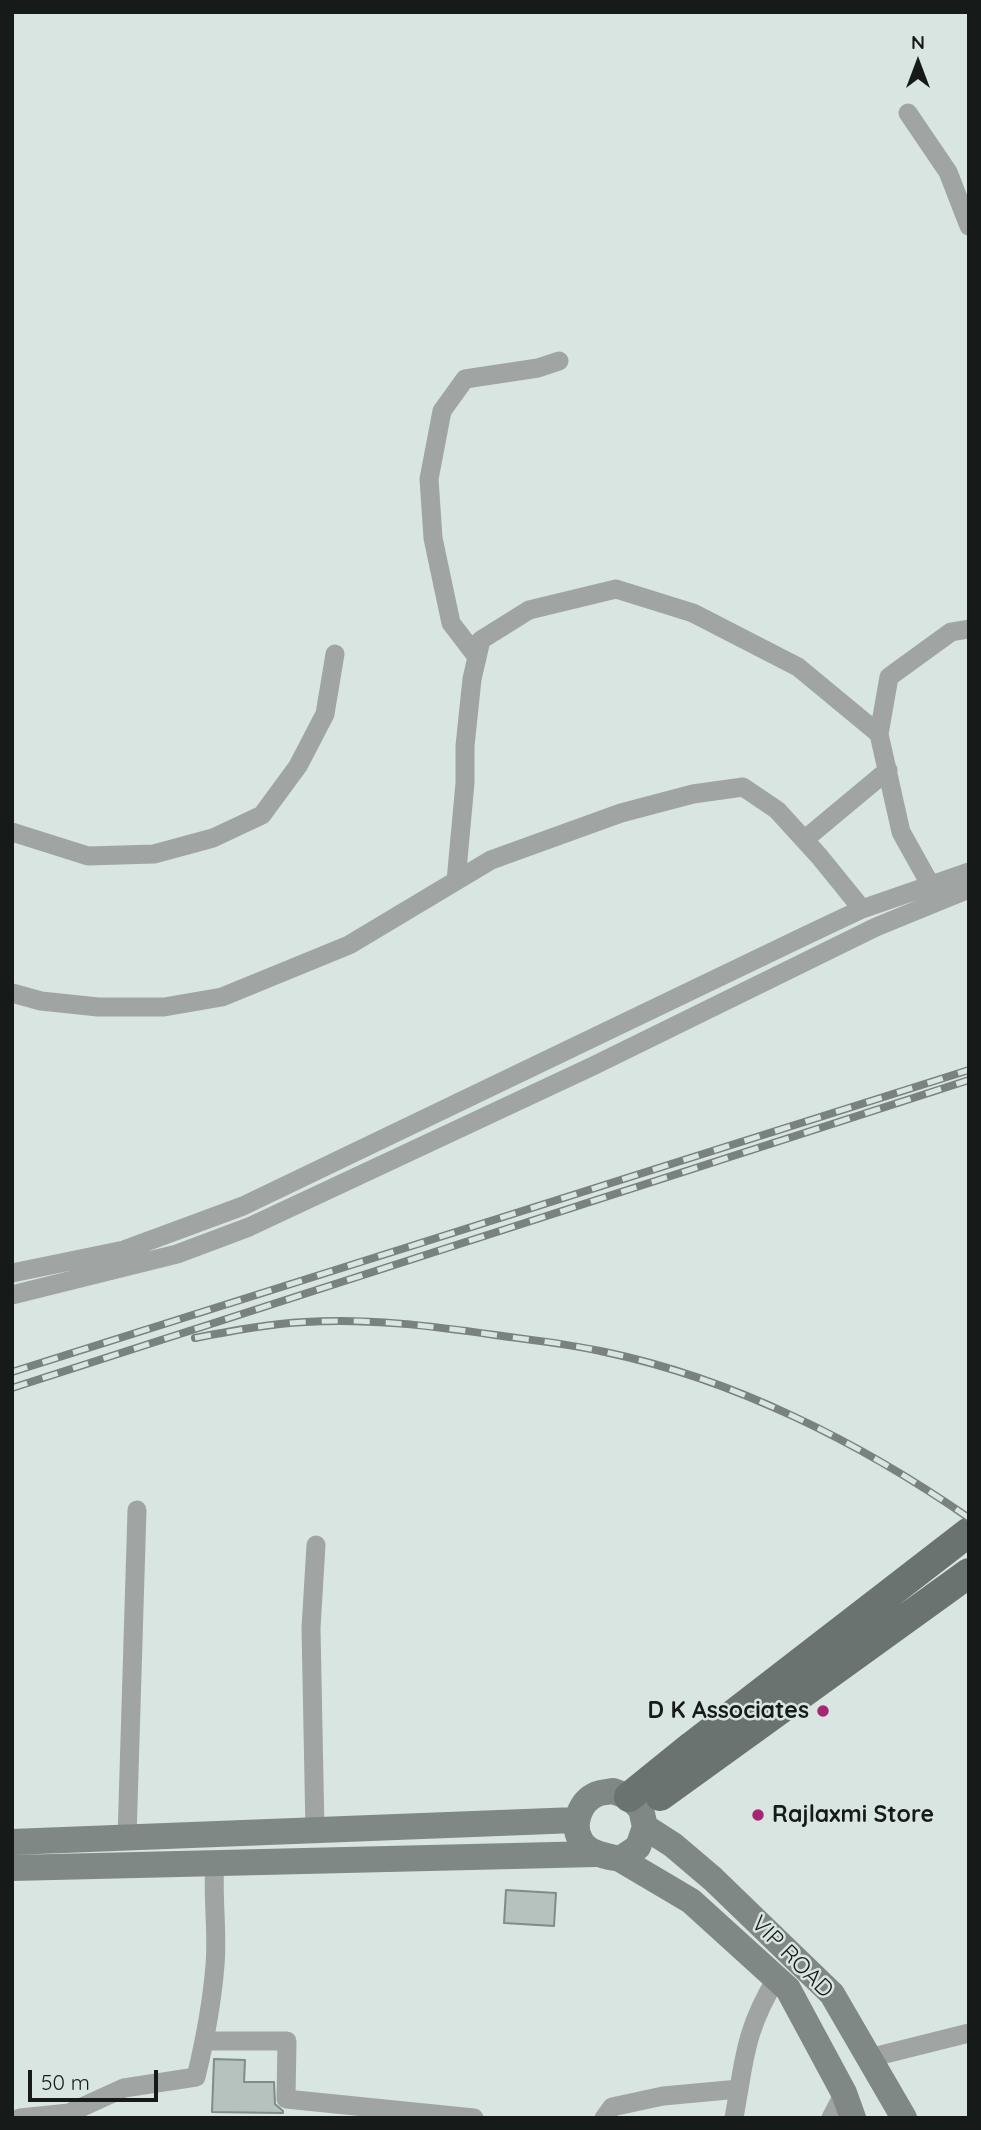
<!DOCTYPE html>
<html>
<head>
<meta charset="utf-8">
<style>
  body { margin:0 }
  #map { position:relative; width:981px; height:2130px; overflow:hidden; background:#d8e5e0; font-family:Quicksand,sans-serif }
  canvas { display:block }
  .frame { position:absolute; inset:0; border:14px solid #161b19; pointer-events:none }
  .north { position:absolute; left:883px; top:28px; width:70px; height:70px; -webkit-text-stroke:5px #d8e5e0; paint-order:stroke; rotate:0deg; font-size:19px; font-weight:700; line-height:28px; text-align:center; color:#161b19 }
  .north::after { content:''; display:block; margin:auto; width:24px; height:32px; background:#161b19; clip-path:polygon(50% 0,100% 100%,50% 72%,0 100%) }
  .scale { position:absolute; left:28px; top:2070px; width:130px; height:32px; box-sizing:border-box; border:4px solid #161b19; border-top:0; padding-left:9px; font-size:21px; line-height:24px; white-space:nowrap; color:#161b19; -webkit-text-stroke:5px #d8e5e0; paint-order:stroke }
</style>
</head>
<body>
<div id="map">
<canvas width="981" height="2130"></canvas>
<div class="frame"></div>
<div class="north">N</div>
<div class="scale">50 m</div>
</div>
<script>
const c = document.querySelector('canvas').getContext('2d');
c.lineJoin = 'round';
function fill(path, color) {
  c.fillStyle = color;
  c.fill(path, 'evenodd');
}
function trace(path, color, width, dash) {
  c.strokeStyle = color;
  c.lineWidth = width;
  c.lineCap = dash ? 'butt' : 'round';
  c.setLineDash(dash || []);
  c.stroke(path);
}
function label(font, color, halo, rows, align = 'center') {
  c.font = font + ' Quicksand,sans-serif';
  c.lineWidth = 5;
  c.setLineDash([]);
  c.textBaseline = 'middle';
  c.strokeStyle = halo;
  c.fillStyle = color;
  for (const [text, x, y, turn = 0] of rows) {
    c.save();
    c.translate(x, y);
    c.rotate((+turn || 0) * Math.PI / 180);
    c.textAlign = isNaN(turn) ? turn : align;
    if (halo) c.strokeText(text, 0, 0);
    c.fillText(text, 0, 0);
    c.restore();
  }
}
const building = new Path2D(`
  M506,1890L556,1893L554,1926L504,1923Z
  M214,2059L245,2060L244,2082H274L275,2104L283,2111V2113L212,2112Z`);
fill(building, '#b6c2bd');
trace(building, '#808c87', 2);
trace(new Path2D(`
  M908,113L948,172L969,226
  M477,657L451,623L433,538L429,479L442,411L465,379L538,368L559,361
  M12,832L88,856L154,854L213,838L262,815L298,766L325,714L335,654
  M804,840L888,770
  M456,881L465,783V746L472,679L481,640L529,610L616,589L693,613L798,667L879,734
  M930,884L901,832L879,734L889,677L951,632L969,629
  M12,993L41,1001L98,1007H164L222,997L349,945L491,860L621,813L693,794L743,787L777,810L819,856L862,909
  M12,1273L124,1250L243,1206L807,935L862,909L969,872
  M12,1295L177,1254L249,1227L593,1066L876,927L969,889
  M315,1831L311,1628L316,1545
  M127,1838L137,1510
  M204,2041H287L286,2099L474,2118
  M869,2058L969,2033
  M20,2118L69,2113L124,2088L196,2077C205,2040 212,2003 215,1965C218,1931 212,1896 215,1862
  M604,2118L612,2107L663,2096L739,2089C746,2044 752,2019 776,1979
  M734,2118L739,2089
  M831,2118L844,2093`), '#a0a5a3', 19);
trace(new Path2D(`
  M613,1791L629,1797L641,1809L645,1827L638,1847L620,1859C606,1856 589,1854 581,1841C571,1825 580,1801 597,1794C601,1792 608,1792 613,1791Z
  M645,1827L673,1845L713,1879L832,1994L904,2118
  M12,1842L576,1820
  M620,1859L691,1901L788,1989L844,2093L853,2118
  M12,1868L596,1854`), '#808885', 26);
trace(new Path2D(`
  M660,1796L969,1573
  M629,1797L692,1746L969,1532`), '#6a736f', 30);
const rail = new Path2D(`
  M195,1338C232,1331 268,1324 305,1322C368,1318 433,1326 495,1335C532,1340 569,1344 605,1352C734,1379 861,1443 969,1518
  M12,1372L969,1070
  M12,1388L969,1080`);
trace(rail, '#79827e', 8);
trace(rail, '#d8e5e0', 5, [16]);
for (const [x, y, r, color] of [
  [823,1711,7,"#a72674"],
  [758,1815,7,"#a72674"]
]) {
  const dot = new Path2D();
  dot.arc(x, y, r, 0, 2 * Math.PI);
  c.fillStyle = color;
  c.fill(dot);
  trace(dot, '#d8e5e0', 2.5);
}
label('bold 23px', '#161b19', '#d8e5e0', [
  ["D K Associates",809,1711],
  ["Rajlaxmi Store",772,1815,"left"]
], 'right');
label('23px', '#161b19', '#d8e5e0', [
  ["VIP ROAD",792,1957,45]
]);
</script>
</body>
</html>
